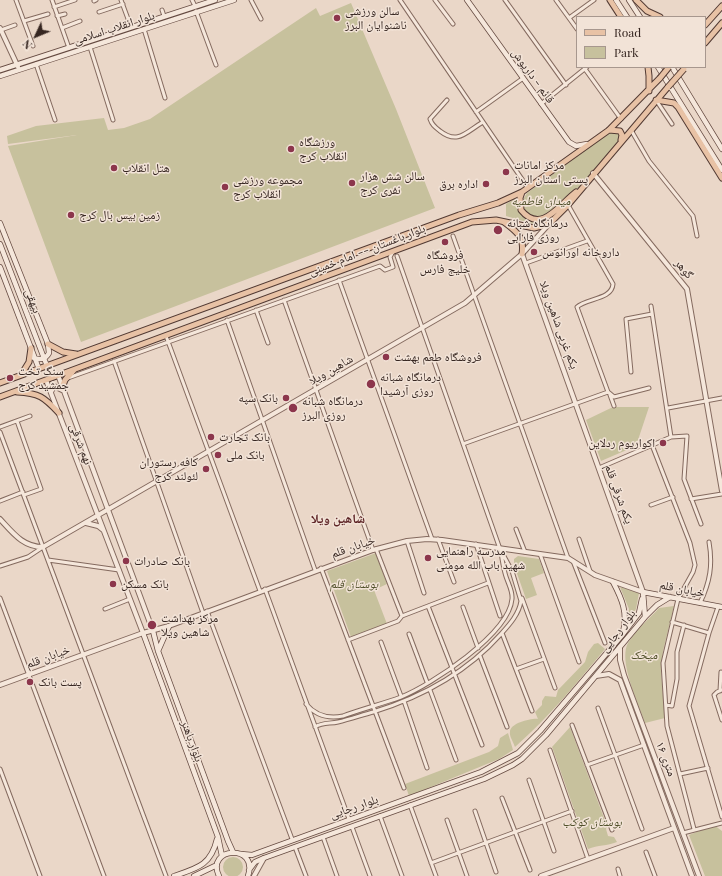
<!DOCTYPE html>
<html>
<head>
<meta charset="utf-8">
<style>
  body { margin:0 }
  #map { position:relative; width:722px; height:876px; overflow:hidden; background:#ead7c8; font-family:"Playfair Display",serif }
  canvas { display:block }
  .legend { position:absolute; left:576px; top:16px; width:130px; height:52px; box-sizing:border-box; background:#f2e3d7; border:1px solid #a7978e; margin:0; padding:5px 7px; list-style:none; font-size:12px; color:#362621 }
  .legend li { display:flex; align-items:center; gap:8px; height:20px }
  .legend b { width:20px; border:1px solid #a7978e }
  .north { position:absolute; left:16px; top:16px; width:40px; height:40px; -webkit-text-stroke:3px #f2e3d7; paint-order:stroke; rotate:226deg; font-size:11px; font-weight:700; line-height:16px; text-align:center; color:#362621 }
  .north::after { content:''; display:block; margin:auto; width:14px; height:18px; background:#362621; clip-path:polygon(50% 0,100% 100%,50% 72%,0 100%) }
</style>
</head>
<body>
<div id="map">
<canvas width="722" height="876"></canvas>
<ul class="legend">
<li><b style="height:5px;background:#e8c2a5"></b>Road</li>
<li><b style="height:11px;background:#c7c19d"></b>Park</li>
</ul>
<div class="north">N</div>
</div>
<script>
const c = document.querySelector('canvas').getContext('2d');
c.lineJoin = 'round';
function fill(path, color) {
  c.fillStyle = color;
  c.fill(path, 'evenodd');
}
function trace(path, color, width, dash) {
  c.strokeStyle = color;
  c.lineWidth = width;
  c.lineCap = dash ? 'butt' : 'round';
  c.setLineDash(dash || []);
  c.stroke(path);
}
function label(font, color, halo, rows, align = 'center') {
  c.font = font + ' "Playfair Display","Noto Naskh Arabic",serif';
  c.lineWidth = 3;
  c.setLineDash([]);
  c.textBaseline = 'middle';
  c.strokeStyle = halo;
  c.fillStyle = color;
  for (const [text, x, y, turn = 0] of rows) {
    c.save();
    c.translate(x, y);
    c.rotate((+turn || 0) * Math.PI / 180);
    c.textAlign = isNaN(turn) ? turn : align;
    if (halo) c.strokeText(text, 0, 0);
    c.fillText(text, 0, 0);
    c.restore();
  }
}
fill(new Path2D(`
  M351,3L396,109L435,208L81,342L8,146L77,135L8,144L7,136L36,126L104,118L108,130L124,128L150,119L316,8L320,16Z
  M610,132L620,133L619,140L581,185L552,212L542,217L529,215L522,206V201L527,193Z
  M518,197C512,216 533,223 548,220L537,225L506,216V204Z
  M613,407H649L636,446L601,461L586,420Z
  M376,553L387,584L374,590L387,624L351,637L327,571Z
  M518,556L539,559L544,573L531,578L537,595L526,599L514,565V559Z
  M620,587L639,593L636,609L628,621L629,609Z
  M674,606L663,651L661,673L665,718L645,723C638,703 618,661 628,643C636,630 649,619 659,608Z
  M598,643L605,649C576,684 549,717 515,747C514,743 509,736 510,732C510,723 532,718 538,719L535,712L542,705V701L545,696L556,697L558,690L585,662L588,652L594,644Z
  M570,727L607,826L606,829L608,836L614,837L617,842C607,846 598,845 588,849L552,747Z
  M508,733L513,750L499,759L409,796L405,784L489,752L498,746L500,738Z
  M714,825L722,831V876H705L689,835Z
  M223 867a10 10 0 1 1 20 0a10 10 0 1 1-20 0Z`), '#c7c19d');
const minor = new Path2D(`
  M16,0L33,46
  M52,0L69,48
  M121,0L131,27
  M192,0L195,6
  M251,0L261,19
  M400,0L528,188
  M435,0L453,24
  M505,0L566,85
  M556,0L577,29
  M94,1L96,0
  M54,7L75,0
  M162,10L164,16
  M196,11L216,65
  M99,12L123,4
  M57,16L65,14
  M569,18L594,0
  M24,21L48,14
  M62,28L80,21
  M144,29L165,98
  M1,30L15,25
  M90,47L113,120
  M36,64L55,120
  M585,69L621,119
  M447,100L430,119C432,125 435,127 440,131C458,145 466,132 483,122
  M656,100L672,124
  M541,104L587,67
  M476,112L522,79
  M631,130L649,161L693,216L697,236
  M568,205L613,284C612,300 586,298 577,307L608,392L614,397L649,388
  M453,236L568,558
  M526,263L587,241
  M339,280L432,539
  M284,300L373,550
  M651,306L671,437
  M256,310L268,343
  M227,320L315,570
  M166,336L260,591
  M114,361L203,613
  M631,372L626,319L652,314
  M68,378L380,266L385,270L393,267L390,257L393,252
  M610,395L614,406
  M668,408L722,398
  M17,421L41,489L24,495
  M0,427L30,416
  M0,432L166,876
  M463,444L608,392
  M652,445L690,543L695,565L693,572L678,599L663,663L667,726L694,829
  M599,468L671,437L687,436L684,479L701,524
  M691,499L722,494
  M0,501L23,492
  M651,505L673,497
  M516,529L525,552
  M438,539L454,582
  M579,539L590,571
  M407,541L424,593
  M476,544L500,616
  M376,549L402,616
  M540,554L579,662
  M48,560L119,570
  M573,561L605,643
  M0,566L28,557L43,547
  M321,568L404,788
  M265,589L349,819
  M0,598L104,876
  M522,598L555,688
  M700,603C710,582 713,565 709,542
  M428,606L482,745
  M463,607L478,648
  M718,607L709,633L689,706L722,817
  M105,609L130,599
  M207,611L292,839
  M672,622L709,633
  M502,633L532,711
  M409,634L427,682
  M348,640L398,621L402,616L488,583
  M381,642L401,696
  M480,656L507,727
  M516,669L544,659
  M430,690L456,760
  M722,690L717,692L714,695L722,720
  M720,691L721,672
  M404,701L427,768
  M306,704C316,716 328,719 343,716C362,709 382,704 401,697C431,685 509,634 512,599C513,590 507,582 505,573C503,566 502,559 501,552
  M666,705L672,706L677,679V652L684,625
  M598,708L642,829
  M572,725L612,830
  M315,727C323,722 330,724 338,722C350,719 362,715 373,712C422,697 467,672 501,634C510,624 519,614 521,601L512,571L500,549L397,256
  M550,750L588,859
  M587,765L644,745
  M0,769L40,876
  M680,774L708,768
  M529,780L554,851
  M502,798L530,870
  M410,805L436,876
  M475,811L496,872
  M380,816L402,876
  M447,820L467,876
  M352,827L370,876
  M683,833L722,823
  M323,837L337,876
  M295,847L306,876
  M646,852L655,876
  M431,863L572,811
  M618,869L620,876`);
const tertiary = new Path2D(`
  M0,28L18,67
  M593,173L687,289L722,491
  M522,254L643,592
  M58,375L153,631
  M46,380L143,633
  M51,392L54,386L62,390
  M0,519C13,533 23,547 43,547L465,303L522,254L549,224
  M86,523L98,526L103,530
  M620,647V660L624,675L699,876
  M596,676L609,674L620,680L692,876
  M0,685L143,633L169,626L373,550L407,541L427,539L442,540L568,558L595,575L643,592
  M254,876L264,858
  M541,876L674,828`);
const secondary = new Path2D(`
  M467,0L569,142L576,146L587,144
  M616,0L627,17
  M629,0L640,17
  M658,67L722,170
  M672,67L722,149
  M0,70L215,0
  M0,76L234,0
  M0,223L48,344L49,353C46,359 40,360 34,358
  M0,244L47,366
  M0,267L39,369
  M613,582C622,599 628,613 623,632
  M643,592L722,607
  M645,617L657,605L670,597
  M153,631L158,651L228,841L233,852
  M143,633L218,837L222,856
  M158,651L169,626
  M241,854L252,855L481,772L518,753L540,731L623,634L639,613L642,599
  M249,870L255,862L264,858L484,779L513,765L522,759L546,735L645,617L643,592
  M174,876C198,868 211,865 217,839
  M194,876L217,865
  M219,876C205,847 259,843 248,876`);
const primary = new Path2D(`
  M610,0L621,17
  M636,0L647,11L660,17
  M705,25L722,6
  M705,43L722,23
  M648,67L649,76V91
  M656,100L674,103L678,107L722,178
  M609,130L620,131L622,135L621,140
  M522,192L520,198L521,210C541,235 560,204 576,192
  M504,222C516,231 525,237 522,254
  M48,344L63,352L76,354
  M21,375L29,362L31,348
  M0,383L459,215L498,203L522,192L609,130L660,78
  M62,388L65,380L74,370
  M17,392C39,393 44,397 59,413
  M0,397L472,222L496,220L534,228L549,224L568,205L668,87`);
trace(minor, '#846a5f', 5);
trace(tertiary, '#846a5f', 6);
trace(secondary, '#664b42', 6);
trace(primary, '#523a33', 7);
trace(minor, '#f5e7db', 3);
trace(tertiary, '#f5e7db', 4);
trace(secondary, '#f5e7db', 4.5);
trace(primary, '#e8c2a5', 5);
const primaryBridge = new Path2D(`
  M660,78L669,67
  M668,87L684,69`);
trace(primaryBridge, '#523a33', 7, []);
trace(primaryBridge, '#e8c2a5', 5);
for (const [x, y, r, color] of [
  [337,18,4,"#8c364c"],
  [291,149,4,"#8c364c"],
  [114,168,4,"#8c364c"],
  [506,172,4,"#8c364c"],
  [352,183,4,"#8c364c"],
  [486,184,4,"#8c364c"],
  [225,187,4,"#8c364c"],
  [71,215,4,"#8c364c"],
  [498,230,5,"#8c364c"],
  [445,242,4,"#8c364c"],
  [534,252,4,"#8c364c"],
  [386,357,4,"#8c364c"],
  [10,378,4,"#8c364c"],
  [371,384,5,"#8c364c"],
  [286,398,4,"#8c364c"],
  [293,408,5,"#8c364c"],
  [211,437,4,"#8c364c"],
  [663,443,4,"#8c364c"],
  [218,455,4,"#8c364c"],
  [206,469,4,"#8c364c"],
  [428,558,4,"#8c364c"],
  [126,561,4,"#8c364c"],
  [113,584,4,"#8c364c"],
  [152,625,5,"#8c364c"],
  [30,682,4,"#8c364c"]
]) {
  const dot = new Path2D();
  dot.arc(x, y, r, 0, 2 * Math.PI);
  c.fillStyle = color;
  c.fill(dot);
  trace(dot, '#f2e3d7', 1.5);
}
label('12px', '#362621', '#f2e3d7', [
  ["سالن ورزشی",345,11],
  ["ناشنوایان البرز",345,25],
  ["ورزشگاه",299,142],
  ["انقلاب کرج",299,156],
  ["مرکز امانات",514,165],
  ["پستی استان البرز",514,179],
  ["هتل انقلاب",122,168],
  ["سالن شش هزار",360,176],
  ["نفری کرج",360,190],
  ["مجموعه ورزشی",233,180],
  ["انقلاب کرج",233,194],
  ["اداره برق",478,184,"right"],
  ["زمین بیس بال کرج",79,215],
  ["درمانگاه شبانه",507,223],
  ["روزی فارابی",507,237],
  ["داروخانه اورانوس",542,252],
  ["فروشگاه",445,255,"center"],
  ["خلیج فارس",445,269,"center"],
  ["فروشگاه طعم بهشت",394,357],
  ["سنگ تخت",18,371],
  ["جمشید کرج",18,385],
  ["درمانگاه شبانه",380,377],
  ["روزی آرشیدا",380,391],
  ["بانک سپه",278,398,"right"],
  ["درمانگاه شبانه",302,401],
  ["روزی البرز",302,415],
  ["بانک تجارت",219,437],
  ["اکواریوم ردلاین",655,443,"right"],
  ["بانک ملی",226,455],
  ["کافه رستوران",198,462,"right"],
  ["لئولند کرج",198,476,"right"],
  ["مدرسه راهنمایی",436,551],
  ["شهید باب الله مومنی",436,565],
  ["بانک صادرات",134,561],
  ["بانک مسکن",121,584],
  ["مرکز بهداشت",161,618],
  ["شاهین ویلا",161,632],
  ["پست بانک",38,682]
], 'left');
label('12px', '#362621', '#f2e3d7', [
  ["بلوار انقلاب اسلامی",114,28,-18],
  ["قائم - داریوش",533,76,54],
  ["بلوار باغستان -- امام خمینی",367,250,-21],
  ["گوهر",684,269,51],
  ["بیهقی",33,301,69],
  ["یکم غربی شاهین ویلا",559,325,70],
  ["شاهین ویلا",331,370,-30],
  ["نهم شرقی",81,444,69],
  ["یکم شرقی قلم",619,494,70],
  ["خیابان قلم",353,547,-19],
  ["خیابان قلم",682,589,11],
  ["بلوار رجایی",618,631,-53],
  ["خیابان قلم",48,657,-20],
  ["بلوار باهنر",192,741,70],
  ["۱۶ متری",666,759,69],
  ["بلوار رجایی",354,807,-19]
]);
label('italic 12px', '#50502a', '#f2e3d7', [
  ["میدان فاطمیه",541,201],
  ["بوستان قلم",354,584],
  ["میخک",644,655],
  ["بوستان کوکب",592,822]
]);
label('bold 13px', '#5e2527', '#f2e3d7', [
  ["شاهین ویلا",338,519]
]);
</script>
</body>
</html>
